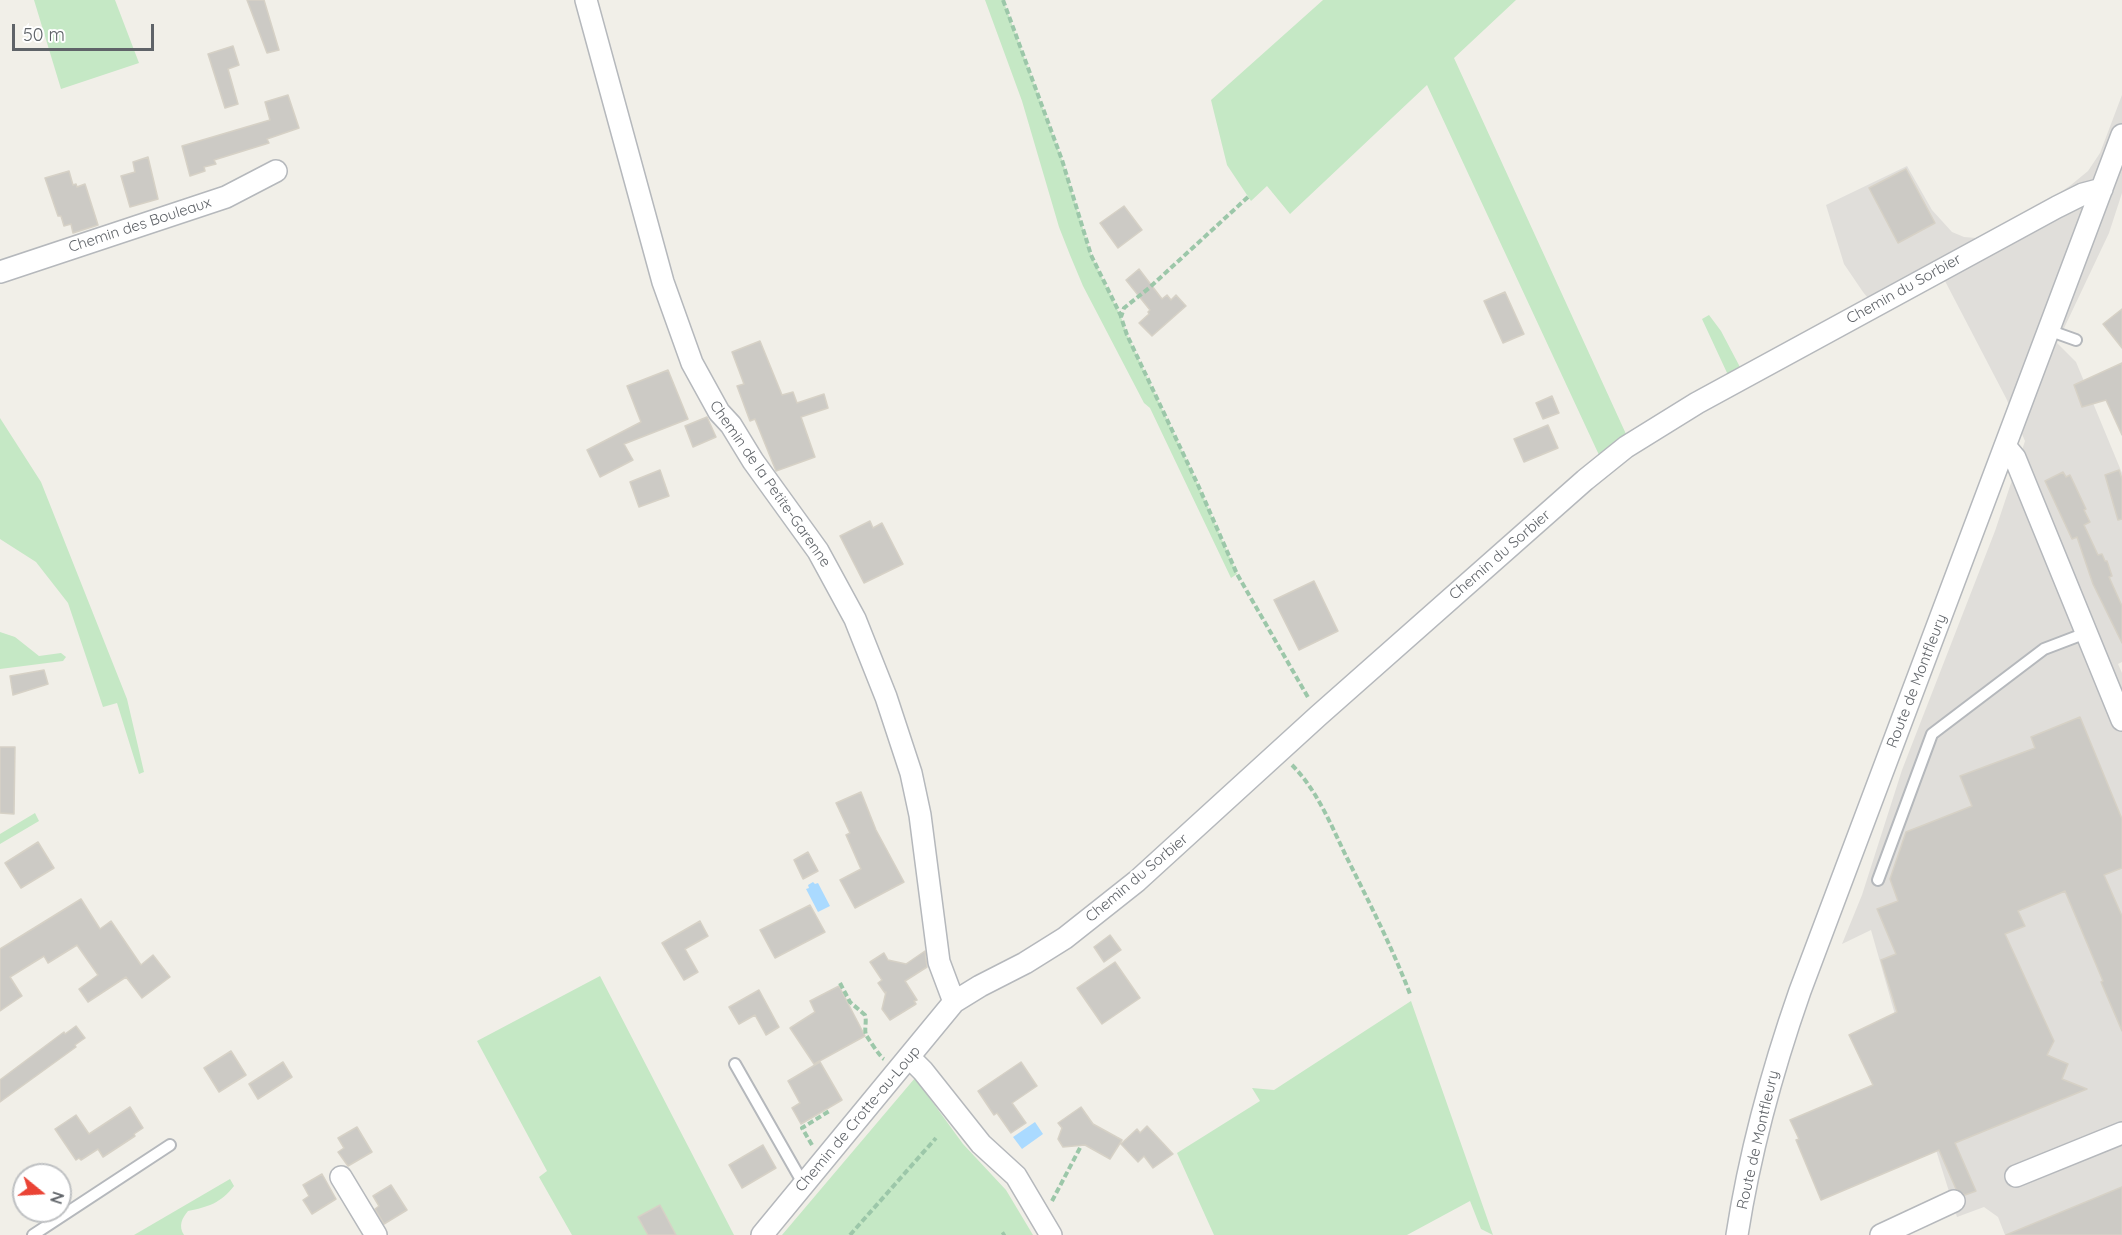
<!DOCTYPE html>
<html>
<head>
<meta charset="utf-8">
<style>
  body { margin:0 }
  #map { position:relative; width:2122px; height:1235px; overflow:hidden; background:#f1efe8; font-family:Quicksand,sans-serif }
  canvas { display:block }
  .north { position:absolute; left:12px; top:1163px; width:60px; height:60px; box-sizing:border-box; background:#fff; border:2px solid #bfc1c3; border-radius:50%; rotate:108deg; font-size:16px; font-weight:700; line-height:24px; text-align:center; color:#5f6368 }
  .north::after { content:''; display:block; margin:auto; width:21px; height:27px; background:#ea4335; clip-path:polygon(50% 0,100% 100%,50% 72%,0 100%) }
  .scale { position:absolute; left:12px; top:24px; width:142px; height:27px; box-sizing:border-box; border:3px solid #5f6368; border-top:0; padding-left:8px; font-size:18px; line-height:21px; white-space:nowrap; color:#5f6368; -webkit-text-stroke:4px #fff; paint-order:stroke }
</style>
</head>
<body>
<div id="map">
<canvas width="2122" height="1235"></canvas>
<div class="north">N</div>
<div class="scale">50 m</div>
</div>
<script>
const c = document.querySelector('canvas').getContext('2d');
c.lineJoin = 'round';
function fill(path, color) {
  c.fillStyle = color;
  c.fill(path, 'evenodd');
}
function trace(path, color, width, dash) {
  c.strokeStyle = color;
  c.lineWidth = width;
  c.lineCap = dash ? 'butt' : 'round';
  c.setLineDash(dash || []);
  c.stroke(path);
}
function label(font, color, halo, rows, align = 'center') {
  c.font = font + ' Quicksand,sans-serif';
  c.lineWidth = 4.5;
  c.setLineDash([]);
  c.textBaseline = 'middle';
  c.strokeStyle = halo;
  c.fillStyle = color;
  for (const [text, x, y, turn = 0] of rows) {
    c.save();
    c.translate(x, y);
    c.rotate((+turn || 0) * Math.PI / 180);
    c.textAlign = isNaN(turn) ? turn : align;
    if (halo) c.strokeText(text, 0, 0);
    c.fillText(text, 0, 0);
    c.restore();
  }
}
fill(new Path2D(`
  M2122,95V193L2109,233L2057,343L2076,362L2122,473V662L2118,664L2122,673V1235H2005L1998,1217L1984,1207L1957,1217L1909,1064L1871,930L1842,944L1862,895L1902,770L1995,531L2025,441L2006,398L1945,281L1881,314L1863,292L1844,264L1826,205L1907,166L1932,210L1952,232L1964,237L1976,238L2048,201L2071,185L2088,171L2100,153Z`), '#e0deda');
fill(new Path2D(`
  M34,0H115L139,63L61,89Z
  M985,0H1003L1062,160L1091,255L1121,317L1127,335L1198,485L1237,574L1231,578L1150,408L1144,403L1083,286L1070,255L1059,227L1022,101Z
  M1323,0H1516L1454,58L1626,434L1599,455L1427,85L1290,214L1267,186L1251,201L1227,165L1211,100Z
  M1709,315L1721,331L1741,369L1728,375L1702,319Z
  M0,418L41,482L127,699L144,772L139,774L117,703L103,707L68,603L36,562L0,539Z
  M0,632L15,637L39,656L61,653L66,657L63,661L0,669Z
  M35,813L39,821L0,844V834Z
  M600,976L734,1235H572L539,1177L547,1171L477,1041Z
  M1411,1001L1493,1235L1481,1229L1470,1201L1407,1235H1214L1177,1153L1260,1101L1252,1088L1274,1090Z
  M915,1078L963,1144L1006,1190L1033,1235H782Z
  M230,1179L234,1186C221,1203 208,1207 188,1211C182,1218 178,1226 184,1235H134Z`), '#c5e8c5');
fill(new Path2D(`
  M813,882L815,884L818,883L830,906L818,912L806,889L809,888L808,885Z
  M1035,1122L1043,1134L1022,1149L1013,1137Z`), '#aadaff');
const building = new Path2D(`
  M247,0H264L279,50L267,53Z
  M233,46L239,65L228,69L238,104L225,108L208,54Z
  M288,95L299,128L267,139L269,143L214,160L216,164L204,167L205,171L190,176L182,146L270,120L265,102Z
  M148,157L158,199L130,207L121,176L135,172L133,162Z
  M1906,169L1935,223L1898,243L1869,188Z
  M69,171L73,185L76,184L77,187L85,184L98,225L73,233L71,224L64,226L61,216H58L45,178Z
  M1124,206L1142,230L1118,248L1100,223Z
  M1139,269L1162,299L1167,295L1171,300L1176,295L1186,306L1152,336L1139,323L1149,314L1148,312L1150,310L1126,280Z
  M1505,292L1524,334L1503,343L1484,301Z
  M2122,309V348L2103,324Z
  M760,341L782,395L793,392L797,403L824,394L828,408L801,417L815,457L776,471L755,419L750,421L737,386L744,384L732,352Z
  M2122,363V435L2106,400L2082,407L2074,385Z
  M668,370L688,419L624,444L633,460L600,477L587,450L641,422L627,386Z
  M1552,396L1559,413L1543,419L1536,403Z
  M707,417L716,437L693,447L685,426Z
  M1548,425L1558,448L1524,462L1514,439Z
  M660,470L669,496L639,507L630,482Z
  M2119,470L2122,479V519L2118,520L2105,475Z
  M2063,472L2066,477L2070,475L2086,509L2084,510L2090,522L2084,525L2098,555L2102,554L2105,561H2107L2112,576L2109,577L2122,606V643L2093,584L2077,537L2072,539L2045,481Z
  M870,521L873,528L882,523L903,564L864,583L840,536Z
  M1314,581L1338,631L1299,650L1274,600Z
  M44,670L48,684L13,695L10,676Z
  M2080,717L2122,819V868L2104,875L2122,916V1031L2101,982L2103,981L2065,891L2018,911L2025,926L2005,934L2054,1041L2047,1055L2068,1064L2062,1079L2087,1089L1955,1143L1976,1191L1965,1195L1956,1189L1939,1150L1821,1200L1796,1140L1799,1139L1790,1120L1873,1085L1849,1035L1897,1012L1881,960L1896,954L1877,909L1898,901L1890,879L1906,832L1972,806L1960,776L2035,748L2031,737Z
  M0,747H15L14,814L0,813Z
  M861,792L876,830L904,882L855,908L840,880L861,869L846,835L850,833L836,803Z
  M38,842L54,868L21,888L5,863Z
  M808,852L818,871L803,879L794,860Z
  M81,899L100,929L111,921L141,965L153,955L170,977L142,998L126,977L88,1002L79,989L98,975L77,945L48,963L44,956L10,977L22,996L0,1011V949Z
  M810,905L825,932L775,958L760,930Z
  M700,921L708,936L685,949L698,972L684,980L662,943Z
  M1110,935L1121,950L1104,962L1094,947Z
  M925,951L927,967L905,981L917,1000L914,1001L916,1004L890,1020L882,1009L886,992L885,993L878,983L882,980L870,962L884,953L888,960L906,964Z
  M1115,962L1140,998L1102,1024L1077,988Z
  M839,986L865,1036L814,1064L790,1028L815,1012L810,1001Z
  M759,990L779,1027L766,1035L755,1015L739,1024L729,1007Z
  M76,1026L85,1038L75,1045L76,1047L0,1102V1080L64,1032L65,1034Z
  M231,1051L246,1075L219,1092L204,1068Z
  M283,1062L292,1077L258,1099L249,1084Z
  M820,1062L842,1100L801,1124L792,1108L800,1103L788,1081Z
  M1021,1062L1037,1086L1012,1103L1026,1123L1011,1133L997,1113L994,1115L978,1091Z
  M130,1107L143,1128L134,1134L135,1136L103,1157L98,1149L81,1160L79,1158L76,1160L55,1129L76,1115L89,1134Z
  M1081,1107L1093,1124L1122,1140L1110,1159L1085,1145L1063,1147L1058,1139L1062,1128L1058,1123Z
  M1147,1126L1173,1154L1153,1168L1144,1156L1138,1162L1121,1144L1137,1129L1140,1133Z
  M357,1127L372,1152L348,1166L338,1152L344,1148L338,1138Z
  M763,1145L776,1168L742,1188L729,1165Z
  M322,1174L336,1199L312,1214L303,1200L309,1196L303,1185Z
  M391,1185L407,1210L384,1224L375,1209L379,1206L373,1196Z
  M2122,1187V1235H2006Z
  M660,1205L676,1235H648L638,1217Z`);
fill(building, '#cccac5');
trace(building, '#d6d1c6', 1.5);
const service = new Path2D(`
  M2048,330L2076,340
  M1878,880L1932,734L2044,649L2086,633
  M735,1064L804,1185
  M33,1235L170,1145`);
const minor = new Path2D(`
  M586,0L663,282L692,363L719,412L731,425L753,461L818,551L855,619L886,697L911,773L920,815L939,962L954,1002
  M0,272L226,197L276,171
  M2005,446L2015,458L2122,720
  M909,1057L923,1071L981,1144L1016,1176L1051,1235
  M2016,1176L2122,1133
  M341,1177L376,1235
  M762,1235L954,1002L980,986L1025,963L1065,938L1137,881L1318,716L1585,480L1626,447L1697,403L2057,207L2083,194L2102,189
  M1737,1235C1750,1151 1772,1071 1800,991L2122,135
  M1881,1235L1954,1201`);
trace(service, '#b5b8bc', 14);
trace(minor, '#b5b8bc', 24);
trace(new Path2D(`
  M1003,0L1062,160L1091,255L1121,316
  M1248,197L1149,288L1124,308L1121,317L1127,335L1198,485L1237,574L1309,699
  M1292,765C1317,790 1331,825 1346,856C1369,902 1392,947 1410,994
  M840,983L850,1002L865,1015C867,1022 864,1029 866,1035C868,1038 880,1057 884,1059
  M812,1145L802,1128L831,1110
  M1052,1201L1081,1146
  M850,1235L936,1138
  M1002,1235L1005,1233`), '#9cc7a9', 4, [6, 3]);
trace(service, '#fff', 10);
trace(minor, '#fff', 21);
label('15px', '#5f6368', '#fff', [
  ["Chemin des Bouleaux",140,225,-18],
  ["Chemin du Sorbier",1904,289,-29],
  ["Chemin de la Petite-Garenne",770,484,55],
  ["Chemin du Sorbier",1500,555,-41],
  ["Route de Montfleury",1917,681,-69],
  ["Chemin du Sorbier",1137,878,-40],
  ["Chemin de Crotte-au-Loup",858,1119,-50],
  ["Route de Montfleury",1758,1140,-77]
]);
</script>
</body>
</html>
